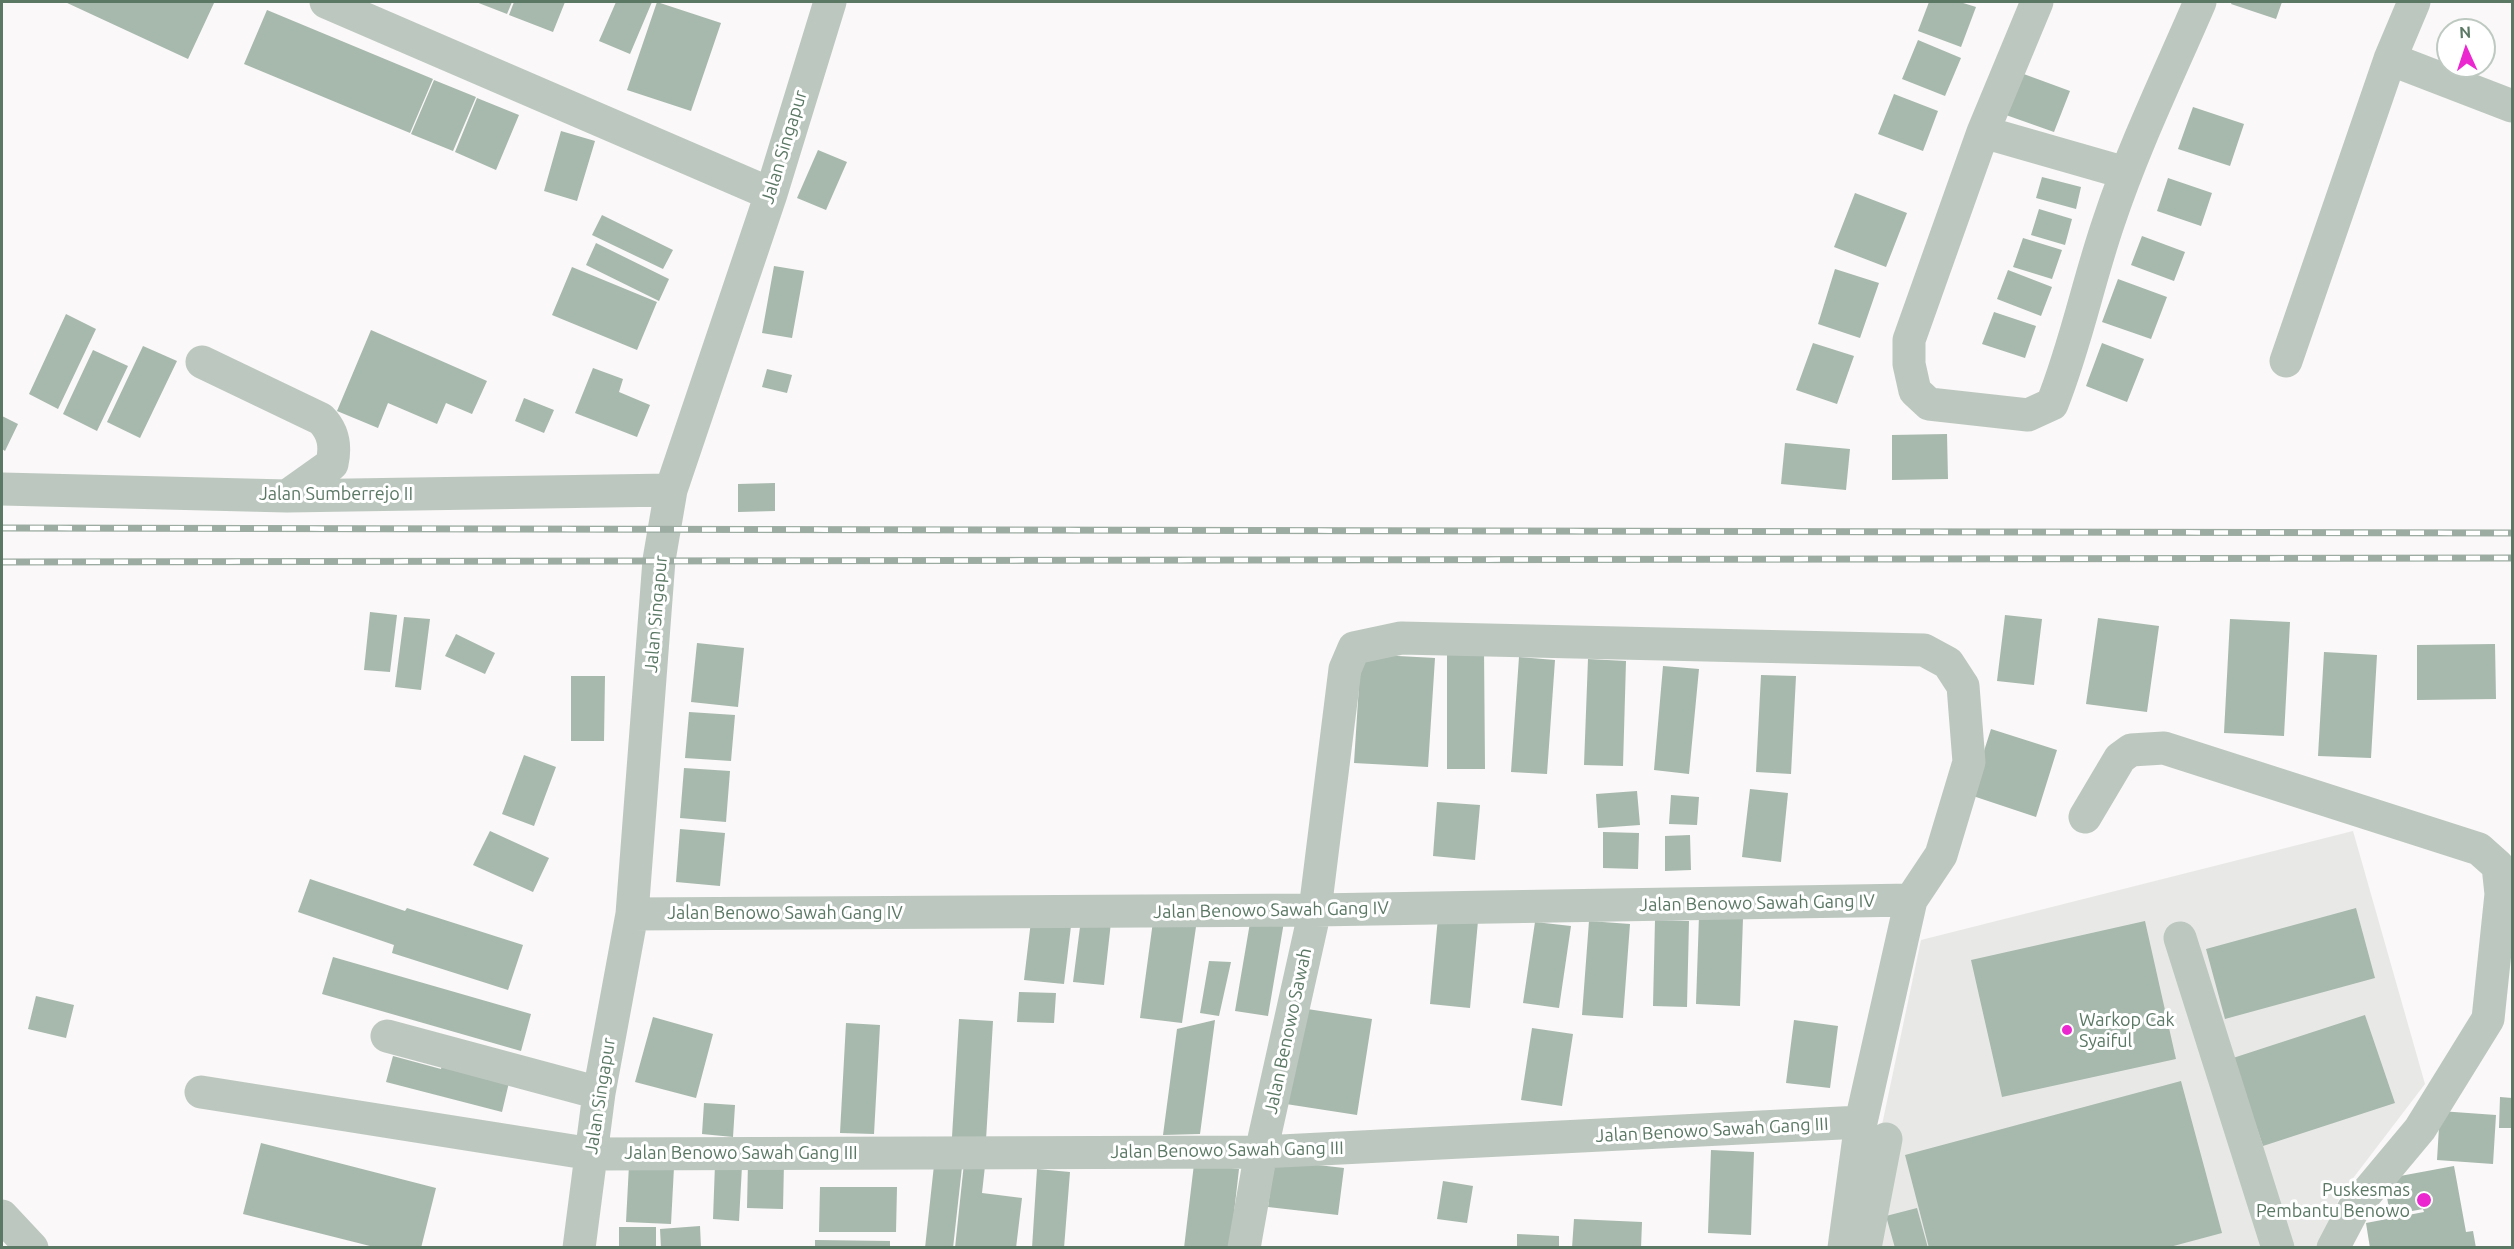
<!DOCTYPE html>
<html>
<head>
<meta charset="utf-8">
<style>
  body { margin:0 }
  #map { position:relative; width:2514px; height:1249px; overflow:hidden; background:#faf8f8; font-family:Ubuntu,sans-serif }
  canvas { display:block }
  .frame { position:absolute; inset:0; border:3px solid #5b7865; pointer-events:none }
  .north { position:absolute; left:2436px; top:18px; width:60px; height:60px; box-sizing:border-box; background:#fff; border:2px solid #bdc9c1; border-radius:50%; rotate:357deg; font-size:16px; font-weight:700; line-height:24px; text-align:center; color:#5b7865 }
  .north::after { content:''; display:block; margin:auto; width:21px; height:27px; background:#eb27d0; clip-path:polygon(50% 0,100% 100%,50% 72%,0 100%) }
</style>
</head>
<body>
<div id="map">
<canvas width="2514" height="1249"></canvas>
<div class="frame"></div>
<div class="north">N</div>
</div>
<script>
const c = document.querySelector('canvas').getContext('2d');
c.lineJoin = 'round';
function fill(path, color) {
  c.fillStyle = color;
  c.fill(path, 'evenodd');
}
function trace(path, color, width, dash) {
  c.strokeStyle = color;
  c.lineWidth = width;
  c.lineCap = dash ? 'butt' : 'round';
  c.setLineDash(dash || []);
  c.stroke(path);
}
function label(font, color, halo, rows, align = 'center') {
  c.font = font + ' Ubuntu,sans-serif';
  c.lineWidth = 6;
  c.setLineDash([]);
  c.textBaseline = 'middle';
  c.strokeStyle = halo;
  c.fillStyle = color;
  for (const [text, x, y, turn = 0] of rows) {
    c.save();
    c.translate(x, y);
    c.rotate((+turn || 0) * Math.PI / 180);
    c.textAlign = isNaN(turn) ? turn : align;
    if (halo) c.strokeText(text, 0, 0);
    c.fillText(text, 0, 0);
    c.restore();
  }
}
fill(new Path2D(`
  M2353,831L2425,1084L2341,1194L2319,1247L1856,1248L1921,940Z`), '#e8e9e7');
fill(new Path2D(`
  M65,2H211L214,3L188,59Z
  M476,2H512L507,14Z
  M514,2H565L553,32L509,15Z
  M616,2H652L630,54L599,41Z
  M657,2L721,23L691,111L627,90Z
  M1929,2H1960L1976,7L1961,47L1918,31Z
  M2232,2H2282L2276,19L2231,4Z
  M267,10L433,79L410,133L244,64Z
  M1918,40L1961,58L1945,96L1902,79Z
  M2021,73L2070,91L2054,132L2006,115Z
  M434,80L476,97L453,151L411,134Z
  M1894,94L1938,111L1923,151L1878,134Z
  M477,98L519,115L496,170L455,152Z
  M2193,107L2244,124L2230,166L2178,149Z
  M561,131L595,141L577,201L544,191Z
  M818,150L847,162L826,210L797,198Z
  M2042,177L2081,187L2076,209L2036,198Z
  M2168,178L2212,193L2201,226L2157,211Z
  M1855,193L1907,213L1886,267L1834,247Z
  M2039,209L2072,219L2065,245L2031,235Z
  M602,215L673,250L663,269L592,235Z
  M2142,236L2185,252L2174,281L2131,265Z
  M2023,238L2062,250L2052,279L2013,267Z
  M596,243L669,279L659,301L586,265Z
  M774,266L804,271L792,338L762,333Z
  M572,267L657,302L637,350L552,315Z
  M1835,269L1879,283L1860,338L1818,324Z
  M2008,270L2052,287L2041,316L1997,299Z
  M2118,279L2167,297L2151,339L2102,322Z
  M1994,312L2036,326L2025,358L1982,344Z
  M66,314L96,329L58,409L29,394Z
  M371,330L487,381L472,414L446,403L437,424L388,403L378,428L337,411Z
  M1813,343L1854,356L1837,404L1796,390Z
  M2102,343L2144,359L2127,402L2086,386Z
  M143,346L177,361L140,438L107,422Z
  M93,350L128,366L97,431L63,414Z
  M593,368L623,379L619,392L650,405L637,437L575,413Z
  M767,369L792,375L787,393L762,387Z
  M524,398L554,410L544,433L515,421Z
  M2,416L18,424L5,451L2,449Z
  M1947,434L1948,479L1892,480V435Z
  M1785,443L1850,449L1846,490L1781,484Z
  M775,483V511L738,512V484Z
  M370,612L397,615L390,672L364,670Z
  M2005,615L2042,619L2034,685L1997,681Z
  M404,617L430,619L421,690L395,687Z
  M2098,618L2159,626L2147,712L2086,704Z
  M2230,619L2290,622L2284,736L2224,733Z
  M456,634L495,653L485,674L445,656Z
  M697,643L744,648L738,707L691,702Z
  M2495,644L2496,699L2417,700V645Z
  M1447,649H1484L1485,769H1447Z
  M2324,652L2377,655L2371,758L2318,756Z
  M1361,654L1435,658L1428,767L1354,763Z
  M1519,657L1555,660L1547,774L1511,772Z
  M1588,659L1626,661L1623,766L1584,765Z
  M1663,666L1699,669L1689,774L1654,770Z
  M1761,675L1796,676L1791,774L1756,772Z
  M571,676H605L604,741H571Z
  M689,712L735,715L731,761L685,758Z
  M1991,729L2057,750L2036,817L1970,795Z
  M524,755L556,767L534,826L502,814Z
  M684,768L730,771L726,822L680,818Z
  M1750,789L1788,793L1781,862L1742,857Z
  M1637,791L1640,825L1598,828L1596,794Z
  M1671,795L1699,797L1697,825L1669,824Z
  M1437,802L1480,805L1475,860L1433,856Z
  M680,829L725,833L720,886L676,882Z
  M490,831L549,858L533,892L473,865Z
  M1603,832L1639,833L1638,869L1603,868Z
  M1690,835L1691,870L1665,871V836Z
  M310,879L405,911L407,908L523,945L508,990L392,953L394,945L298,912Z
  M2356,908L2375,978L2225,1019L2206,949Z
  M1252,911L1285,916L1268,1016L1235,1011Z
  M1154,914L1197,920L1182,1023L1140,1018Z
  M1699,916L1743,918L1740,1006L1696,1004Z
  M1438,917L1478,921L1470,1008L1430,1004Z
  M1081,919L1111,922L1104,985L1073,982Z
  M1655,920L1689,921L1687,1007L1653,1006Z
  M1031,921L1071,926L1064,984L1024,980Z
  M1589,921L1630,924L1623,1018L1582,1015Z
  M2145,921L2176,1059L2002,1097L1971,960Z
  M1535,922L1571,926L1559,1008L1523,1003Z
  M333,957L531,1014L521,1051L322,994Z
  M1209,961L1231,962L1219,1016L1200,1013Z
  M1019,992L1056,993L1054,1023L1017,1022Z
  M36,996L74,1005L66,1038L28,1029Z
  M1301,1008L1372,1019L1357,1115L1286,1104Z
  M2365,1015L2395,1103L2263,1146L2233,1058Z
  M653,1017L713,1034L696,1098L635,1082Z
  M959,1019L993,1021L986,1140L952,1137Z
  M1215,1020L1200,1134L1163,1135L1177,1029Z
  M1794,1020L1838,1026L1830,1088L1786,1083Z
  M846,1023L880,1025L874,1134L840,1133Z
  M1532,1028L1573,1034L1562,1106L1521,1100Z
  M393,1056L441,1069L444,1057L511,1074L502,1112L386,1082Z
  M2181,1081L2222,1233L2166,1248H1929L1905,1155Z
  M2500,1097L2512,1098V1128H2499Z
  M704,1103L735,1105L733,1137L702,1134Z
  M2440,1111L2496,1115L2493,1164L2437,1160Z
  M261,1143L436,1188L421,1248H378L243,1214Z
  M1711,1150L1754,1152L1751,1235L1708,1233Z
  M935,1156L963,1158L953,1248H925Z
  M1274,1160L1344,1168L1338,1215L1268,1207Z
  M748,1162H784L783,1209L747,1208Z
  M964,1163L985,1166L982,1193L1022,1198L1016,1248H955Z
  M715,1164L742,1166L739,1221L713,1219Z
  M1194,1164L1239,1169L1230,1248H1184Z
  M629,1165L674,1167L671,1224L626,1222Z
  M2454,1166L2466,1232L2473,1231L2476,1248H2370L2366,1223L2424,1212L2423,1209L2390,1215L2384,1179Z
  M1037,1169L1070,1172L1064,1248H1032Z
  M1443,1181L1473,1186L1467,1223L1437,1219Z
  M820,1187H897L896,1232H819Z
  M1917,1208L1928,1248H1895L1886,1216Z
  M1574,1219L1642,1222L1641,1248H1572Z
  M700,1226L701,1248H661L660,1229Z
  M619,1227H656V1248H619Z
  M1517,1234L1559,1236V1248H1517Z
  M815,1240L890,1241V1248H815Z`), '#a7b8ad');
trace(new Path2D(`
  M326,2L771,194
  M2037,2L1983,132L1909,340V364L1915,391L1929,404L2028,415L2052,404C2076,344 2088,282 2109,221C2134,146 2169,74 2200,2
  M2390,59L2512,106
  M1983,132L2126,173
  M2286,361L2390,59L2414,2
  M202,362L321,419C334,432 336,446 332,464L287,496
  M2,489L287,496L671,490
  M2085,817L2120,758L2131,750L2164,748L2479,849L2498,866L2501,894L2488,1019L2420,1129L2354,1208L2333,1248
  M632,914L1315,910L1911,900
  M2180,938L2278,1248
  M387,1036L599,1093
  M201,1092L592,1154L1261,1152L1861,1122
  M2,1216L32,1248
  M579,1248L599,1093L632,914L659,560L671,490L771,194L830,2
  M1244,1248L1261,1152L1315,910L1345,669L1354,648L1401,638L1924,650L1948,663L1963,686L1969,762L1941,855L1911,900L1861,1122L1844,1248
  M1865,1248L1886,1139`), '#bcc7bf', 33);
const rail = new Path2D(`
  M2,528L2512,533
  M2,562L2512,558`);
trace(rail, '#9caca2', 7);
trace(rail, '#fff', 4.5, [14]);
for (const [x, y, r, color] of [
  [2067,1030,6,"#eb27d0"],
  [2424,1200,8,"#eb27d0"]
]) {
  const dot = new Path2D();
  dot.arc(x, y, r, 0, 2 * Math.PI);
  c.fillStyle = color;
  c.fill(dot);
  trace(dot, '#fff', 2);
}
label('18px', '#5b7865', '#fff', [
  ["Jalan Singapur",784,147,-73],
  ["Jalan Sumberrejo II",336,494],
  ["Jalan Singapur",656,614,-85],
  ["Jalan Benowo Sawah Gang IV",1757,903,-1],
  ["Jalan Benowo Sawah Gang IV",1271,910,-1],
  ["Jalan Benowo Sawah Gang IV",785,913],
  ["Jalan Benowo Sawah",1288,1031,-78],
  ["Jalan Singapur",600,1096,-81],
  ["Jalan Benowo Sawah Gang III",1712,1130,-3],
  ["Jalan Benowo Sawah Gang III",1227,1150,-1],
  ["Jalan Benowo Sawah Gang III",741,1153]
]);
label('18px', '#5b7865', '#fff', [
  ["Warkop Cak",2079,1020],
  ["Syaiful",2079,1041],
  ["Puskesmas",2410,1190,"right"],
  ["Pembantu Benowo",2410,1211,"right"]
], 'left');
</script>
</body>
</html>
